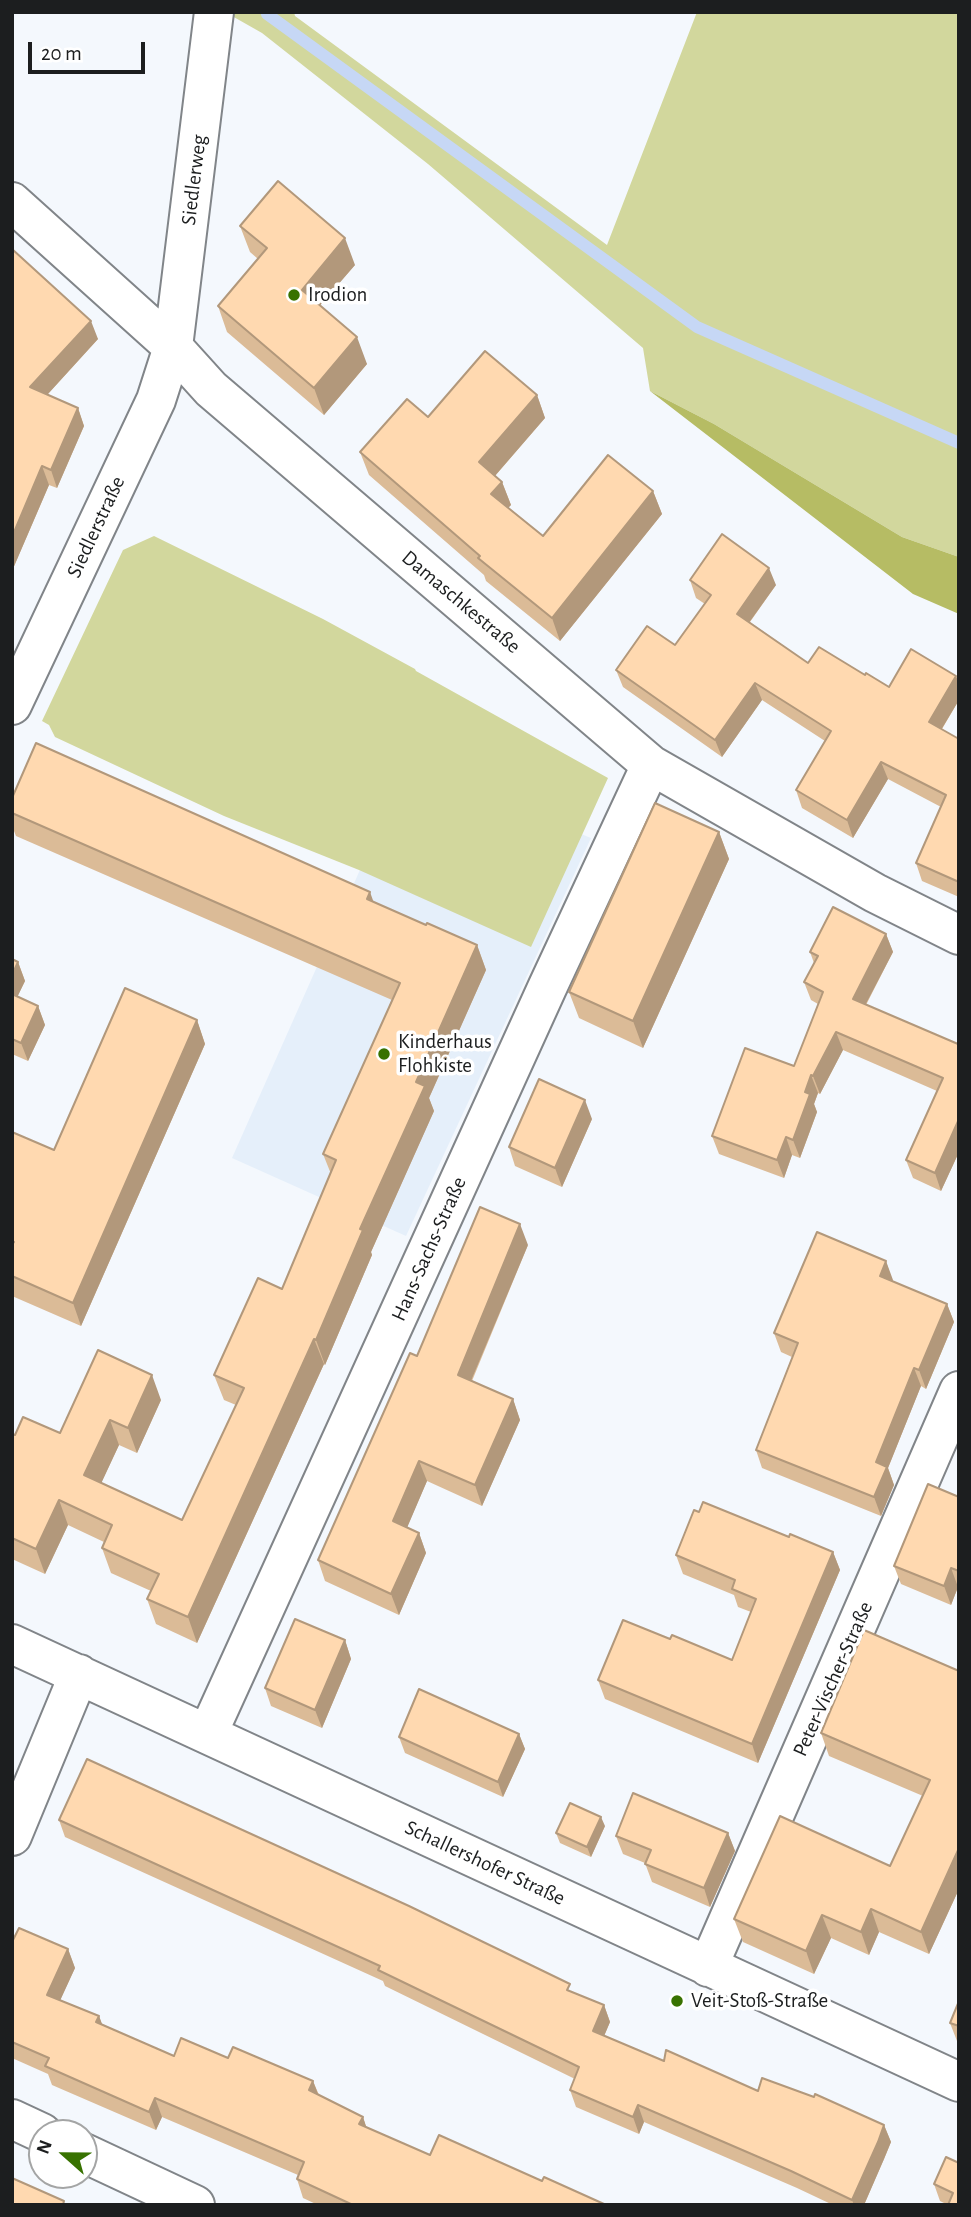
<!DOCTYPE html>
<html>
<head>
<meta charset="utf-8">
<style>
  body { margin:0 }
  #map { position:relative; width:971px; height:2217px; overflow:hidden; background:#f4f8fd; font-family:"Alegreya Sans",sans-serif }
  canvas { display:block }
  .frame { position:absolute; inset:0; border:14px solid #1c1e1f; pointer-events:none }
  .north { position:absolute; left:28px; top:2119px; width:70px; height:70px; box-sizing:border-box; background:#fff; border:2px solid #a4a5a5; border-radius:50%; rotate:291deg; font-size:19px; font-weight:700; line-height:28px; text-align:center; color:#1c1e1f }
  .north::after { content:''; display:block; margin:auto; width:24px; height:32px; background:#387201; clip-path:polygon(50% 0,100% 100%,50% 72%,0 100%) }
  .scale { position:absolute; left:28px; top:42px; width:117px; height:32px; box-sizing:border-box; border:4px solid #1c1e1f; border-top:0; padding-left:9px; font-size:21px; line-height:24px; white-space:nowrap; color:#1c1e1f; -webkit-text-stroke:5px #fff; paint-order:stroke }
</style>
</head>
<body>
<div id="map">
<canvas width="971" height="2217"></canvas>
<div class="frame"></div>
<div class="north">N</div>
<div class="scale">20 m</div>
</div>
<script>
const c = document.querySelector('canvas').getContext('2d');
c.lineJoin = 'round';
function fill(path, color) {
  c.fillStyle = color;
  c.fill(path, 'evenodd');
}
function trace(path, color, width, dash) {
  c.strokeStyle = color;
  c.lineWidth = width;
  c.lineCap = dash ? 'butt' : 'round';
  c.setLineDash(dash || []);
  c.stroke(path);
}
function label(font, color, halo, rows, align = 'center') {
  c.font = font + ' "Alegreya Sans",sans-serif';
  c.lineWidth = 7;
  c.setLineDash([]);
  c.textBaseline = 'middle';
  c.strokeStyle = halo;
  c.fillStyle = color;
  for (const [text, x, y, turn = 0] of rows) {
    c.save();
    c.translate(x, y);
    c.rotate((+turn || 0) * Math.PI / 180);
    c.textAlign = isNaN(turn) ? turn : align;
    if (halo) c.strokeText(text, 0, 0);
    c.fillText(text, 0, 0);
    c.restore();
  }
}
fill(new Path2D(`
  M407,764L591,838L406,1236L232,1158Z`), '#e5effa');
fill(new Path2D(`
  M232,12H294L295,16L607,245L697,12H959V557L902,537L714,424L650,391L643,348L428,164L262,33L232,16Z
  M154,536L323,619L415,669L416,671L608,778L531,947L359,870L224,816L55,737L49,725L42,721L123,550Z`), '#d2d79d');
fill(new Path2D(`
  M650,391L714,424L902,537L959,557V614L913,594Z`), '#b6bc64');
trace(new Path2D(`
  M267,14L697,327L959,443`), '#c6d7f5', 12);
const minor = new Path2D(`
  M12,202L173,347L211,389L651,765L875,893L959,935
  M12,705L156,400L173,347L214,12
  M12,1644L959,2082
  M208,1733L547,988L651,765
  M12,1836L79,1674
  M708,1967L959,1391
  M12,2119L42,2133
  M84,2153L195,2205`);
trace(minor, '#818589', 42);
trace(minor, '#fff', 38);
fill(new Path2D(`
  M240,226L355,265L320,305L367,364L324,415L227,332L218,306L258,259L250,252Z
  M12,249L98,339L47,395L78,408L84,426L57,488L49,485L12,571Z
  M537,395L545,418L495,476L502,482L511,505L508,507L543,536L653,491L662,514L560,641L486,581L484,575L369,475L360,452L428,417Z
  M690,580L776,585L750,622L808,663L865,675L889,687L956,676L959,684V700L942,729L959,739V897L922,881L916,863L941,807L888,779L853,838L802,808L796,790L825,741L762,700L722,757L623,687L616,670L675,645L705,604L696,598Z
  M12,798L373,902L426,925L477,945L486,970L429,1098L434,1111L371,1252L372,1255L325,1365L324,1364L197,1643L156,1624L147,1599L151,1591L111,1573L102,1548L104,1542L68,1525L45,1574L12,1559V1434L15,1435L60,1433L161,1400L137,1453L119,1445L101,1483L182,1520L236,1405L224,1400L214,1375L282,1289L331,1174L323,1154L392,1000L16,836L12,826Z
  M719,832L729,859L643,1048L579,1018L569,992Z
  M886,934L893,952L866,1005L958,1044L959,1042V1152L941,1191L913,1178L906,1160L937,1091L843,1050L820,1094L818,1093L814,1104L817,1112L800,1158L792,1155L784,1178L719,1154L712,1136L794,1066L818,1004L811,1000L804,982L814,963L810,952Z
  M12,959L18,962L25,981L17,997L38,1006L45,1025L28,1061L12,1054Z
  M197,1020L205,1044L81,1326L12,1296V1132L54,1150Z
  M592,1119L562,1187L515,1166L509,1147Z
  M528,1245L472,1381L513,1399L520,1420L482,1506L427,1481L407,1527L419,1533L426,1553L399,1615L325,1581L318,1560L417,1356Z
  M886,1261L892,1281L947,1304L954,1322L926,1389L921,1386L888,1468L894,1485L881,1516L762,1468L756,1450L792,1357L781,1352L774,1333Z
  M959,1497V1587H958L951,1605L901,1584L894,1566Z
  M789,1537L833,1552L840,1570L758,1763L605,1699L598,1680L670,1639L732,1660L751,1612L738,1607L734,1595L683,1574L676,1555Z
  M345,1640L351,1659L322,1728L271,1706L265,1688Z
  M959,1671V1889L929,1954L879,1932L869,1955L831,1938L814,1974L743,1942L734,1919L890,1866L923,1796L829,1756L821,1733Z
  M519,1734L525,1749L503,1797L405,1753L399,1737Z
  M59,1820L572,1992L604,2005L610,2022L604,2036L664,2061L758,2091L884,2125L891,2142L884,2159L864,2205H833L797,2188L644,2122L639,2134L576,2107L570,2090L575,2079L385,1986L383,1981L65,1837Z
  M605,1826L591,1857L560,1843L556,1833Z
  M728,1833L735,1851L710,1907L652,1882L645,1863L623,1854L616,1836Z
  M12,1942L68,1949L75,1968L60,2000L99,2016L102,2025L174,2056L228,2058L313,2081L319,2095L363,2117L366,2127L430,2155L542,2181L604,2204L605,2205H318L303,2198L297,2179L298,2175L162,2117L156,2130L52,2085L48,2074L12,2058Z
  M959,2001V2042L957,2041L950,2023Z
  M959,2163V2205H948L940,2201L934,2184Z`), '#dbbb97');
fill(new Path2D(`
  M345,238L355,265L311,316L302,290Z
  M91,321L98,339L37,406L30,387Z
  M357,337L367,364L324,415L314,388Z
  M537,395L545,418L487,485L479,462Z
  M78,408L84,426L57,488L51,470Z
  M42,466L49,485L12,571V537Z
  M502,482L511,505L500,517L491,494Z
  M653,491L662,514L560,641L552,618Z
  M769,568L776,585L743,631L737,614Z
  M956,676L959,684V700L935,740L929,722Z
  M755,683L762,700L722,757L715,740Z
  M881,762L888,779L853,838L847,820Z
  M719,832L729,859L643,1048L633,1021Z
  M370,892L379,917L367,899Z
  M886,934L893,952L859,1017L853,999Z
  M477,945L486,970L429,1098L434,1111L371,1252L372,1255L325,1365L316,1340L416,1082Z
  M18,962L25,981L12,1008V975Z
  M38,1006L45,1025L28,1061L21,1043Z
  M197,1020L205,1044L81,1326L73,1303Z
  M836,1032L843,1050L820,1094L813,1076Z
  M811,1075L818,1093L814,1104L817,1112L800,1158L793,1140L805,1092Z
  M585,1100L592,1119L562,1187L555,1168Z
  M959,1119V1152L941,1191L935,1173Z
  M786,1137L792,1155L784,1178L777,1160Z
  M520,1224L528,1245L465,1395L458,1375Z
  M886,1261L893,1280L886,1294L880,1276Z
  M947,1304L954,1322L926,1389L919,1370Z
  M314,1339L324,1364L197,1643L188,1617Z
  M914,1368L921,1386L888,1468L894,1485L881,1516L874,1497L876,1462Z
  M152,1375L161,1400L137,1453L128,1428Z
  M513,1399L520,1420L482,1506L475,1485Z
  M110,1420L119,1445L93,1501L84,1475Z
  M419,1461L427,1481L401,1542L393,1521Z
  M59,1500L68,1525L45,1574L36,1549Z
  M419,1533L426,1553L399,1615L391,1594Z
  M833,1552L840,1570L758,1763L752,1744Z
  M951,1568L958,1587L951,1605L944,1586Z
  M345,1640L351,1659L322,1728L315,1710Z
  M519,1734L525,1749L503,1797L498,1782Z
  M601,1817L605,1826L591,1857L587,1847Z
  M728,1833L735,1851L710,1907L704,1888Z
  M959,1848V1889L929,1954L921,1932Z
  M871,1909L879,1932L869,1955L861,1932Z
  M822,1915L831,1938L814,1974L806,1951Z
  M68,1949L75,1968L54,2014L47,1995Z
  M604,2005L610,2022L599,2048L593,2031Z
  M99,2016L106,2034L96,2022Z
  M313,2081L320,2099L309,2090Z
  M155,2098L162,2117L156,2130L149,2112Z
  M638,2105L644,2122L639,2134L633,2117Z
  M363,2117L369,2135L359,2124Z
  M884,2125L891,2142L884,2159L864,2205H854L852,2200Z`), '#b2987b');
const building = new Path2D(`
  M278,181L345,238L302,290L357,337L314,388L218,306L267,248L240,226Z
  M12,249L91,321L30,387L78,408L51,470L42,466L12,537Z
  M485,351L537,395L479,462L502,482L491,494L543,536L608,455L653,491L552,618L478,558L480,556L360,452L407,399L428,417Z
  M722,534L769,568L737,614L808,663L819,647L865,675L866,673L889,687L911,649L956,676L929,722L959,739V882L916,863L946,795L881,762L847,820L796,790L831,731L755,683L715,740L616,670L647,626L675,645L711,595L690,580Z
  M36,743L370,892L367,899L426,925L427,923L477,945L416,1082L425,1086L360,1229L363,1230L316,1340L314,1339L188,1617L147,1599L159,1574L102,1548L112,1525L59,1500L36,1549L12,1538V1434L15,1435L23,1417L60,1433L98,1350L152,1375L128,1428L110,1420L84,1475L182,1520L244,1388L214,1375L258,1278L282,1289L336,1160L323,1154L400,983L12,813V798Z
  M655,803L719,832L633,1021L569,992Z
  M833,907L886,934L853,999L958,1044L959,1042V1119L935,1173L906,1160L943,1078L836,1032L813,1076L811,1075L805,1092L810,1094L793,1140L786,1137L777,1160L712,1136L745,1048L794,1066L823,992L804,982L818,956L810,952Z
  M12,959L18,962L12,975Z
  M125,988L197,1020L73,1303L12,1276V1245L14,1242L12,1241V1132L54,1150Z
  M12,994L38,1006L21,1043L12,1039Z
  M539,1079L585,1100L555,1168L509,1147Z
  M480,1207L520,1224L458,1375L513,1399L475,1485L419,1461L393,1521L419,1533L391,1594L318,1560L410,1353L417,1356Z
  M817,1232L886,1261L880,1276L947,1304L919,1370L914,1368L876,1462L887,1467L874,1497L756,1450L798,1343L774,1333Z
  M928,1484L959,1497V1571L951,1568L944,1586L894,1566Z
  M703,1502L789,1537L790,1534L833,1552L752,1744L598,1680L623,1620L670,1639L672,1635L732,1660L756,1599L732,1589L735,1580L676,1555L694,1510L699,1512Z
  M295,1619L345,1640L315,1710L265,1688Z
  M864,1630L959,1671V1848L921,1932L871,1909L861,1932L822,1915L806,1951L734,1919L780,1816L890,1866L930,1780L821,1733Z
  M419,1689L519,1734L498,1782L399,1737Z
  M87,1759L409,1906L570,1984L567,1990L604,2005L593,2031L664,2061L666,2050L758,2091L762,2078L814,2097L815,2094L884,2125L878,2142L852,2200L791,2171L638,2105L633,2117L570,2090L579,2067L378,1970L380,1966L59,1820Z
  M633,1793L728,1833L704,1888L645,1864L651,1850L616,1836Z
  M570,1803L601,1817L587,1847L556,1833Z
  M19,1928L68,1949L47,1995L99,2016L96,2022L174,2056L181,2038L228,2058L233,2047L313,2081L309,2090L363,2117L359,2124L430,2155L439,2135L542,2181L544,2177L604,2204V2205H353L297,2179L304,2162L155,2098L149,2112L45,2066L49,2058L12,2042V1942Z
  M959,2001V2026L950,2023Z
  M946,2157L959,2163V2205H948L953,2193L934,2184Z
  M12,2178L64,2201L63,2205H12Z`);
fill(building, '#ffd9b0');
trace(building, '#b2987b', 2);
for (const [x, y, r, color] of [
  [294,295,7,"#387201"],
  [384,1054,7,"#387201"],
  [677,2001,7,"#387201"]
]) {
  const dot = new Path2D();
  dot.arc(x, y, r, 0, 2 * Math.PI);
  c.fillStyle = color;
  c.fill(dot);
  trace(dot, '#fff', 2.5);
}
label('21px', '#1c1e1f', '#fff', [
  ["Siedlerweg",194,180,-83],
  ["Siedlerstraße",96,527,-65],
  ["Damaschkestraße",461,602,40],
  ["Hans-Sachs-Straße",429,1249,-66],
  ["Peter-Vischer-Straße",833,1679,-66],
  ["Schallershofer Straße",485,1863,25]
]);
label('21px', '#1c1e1f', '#fff', [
  ["Irodion",308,295],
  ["Kinderhaus",398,1042],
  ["Flohkiste",398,1066],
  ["Veit-Stoß-Straße",691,2001]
], 'left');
</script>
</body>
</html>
